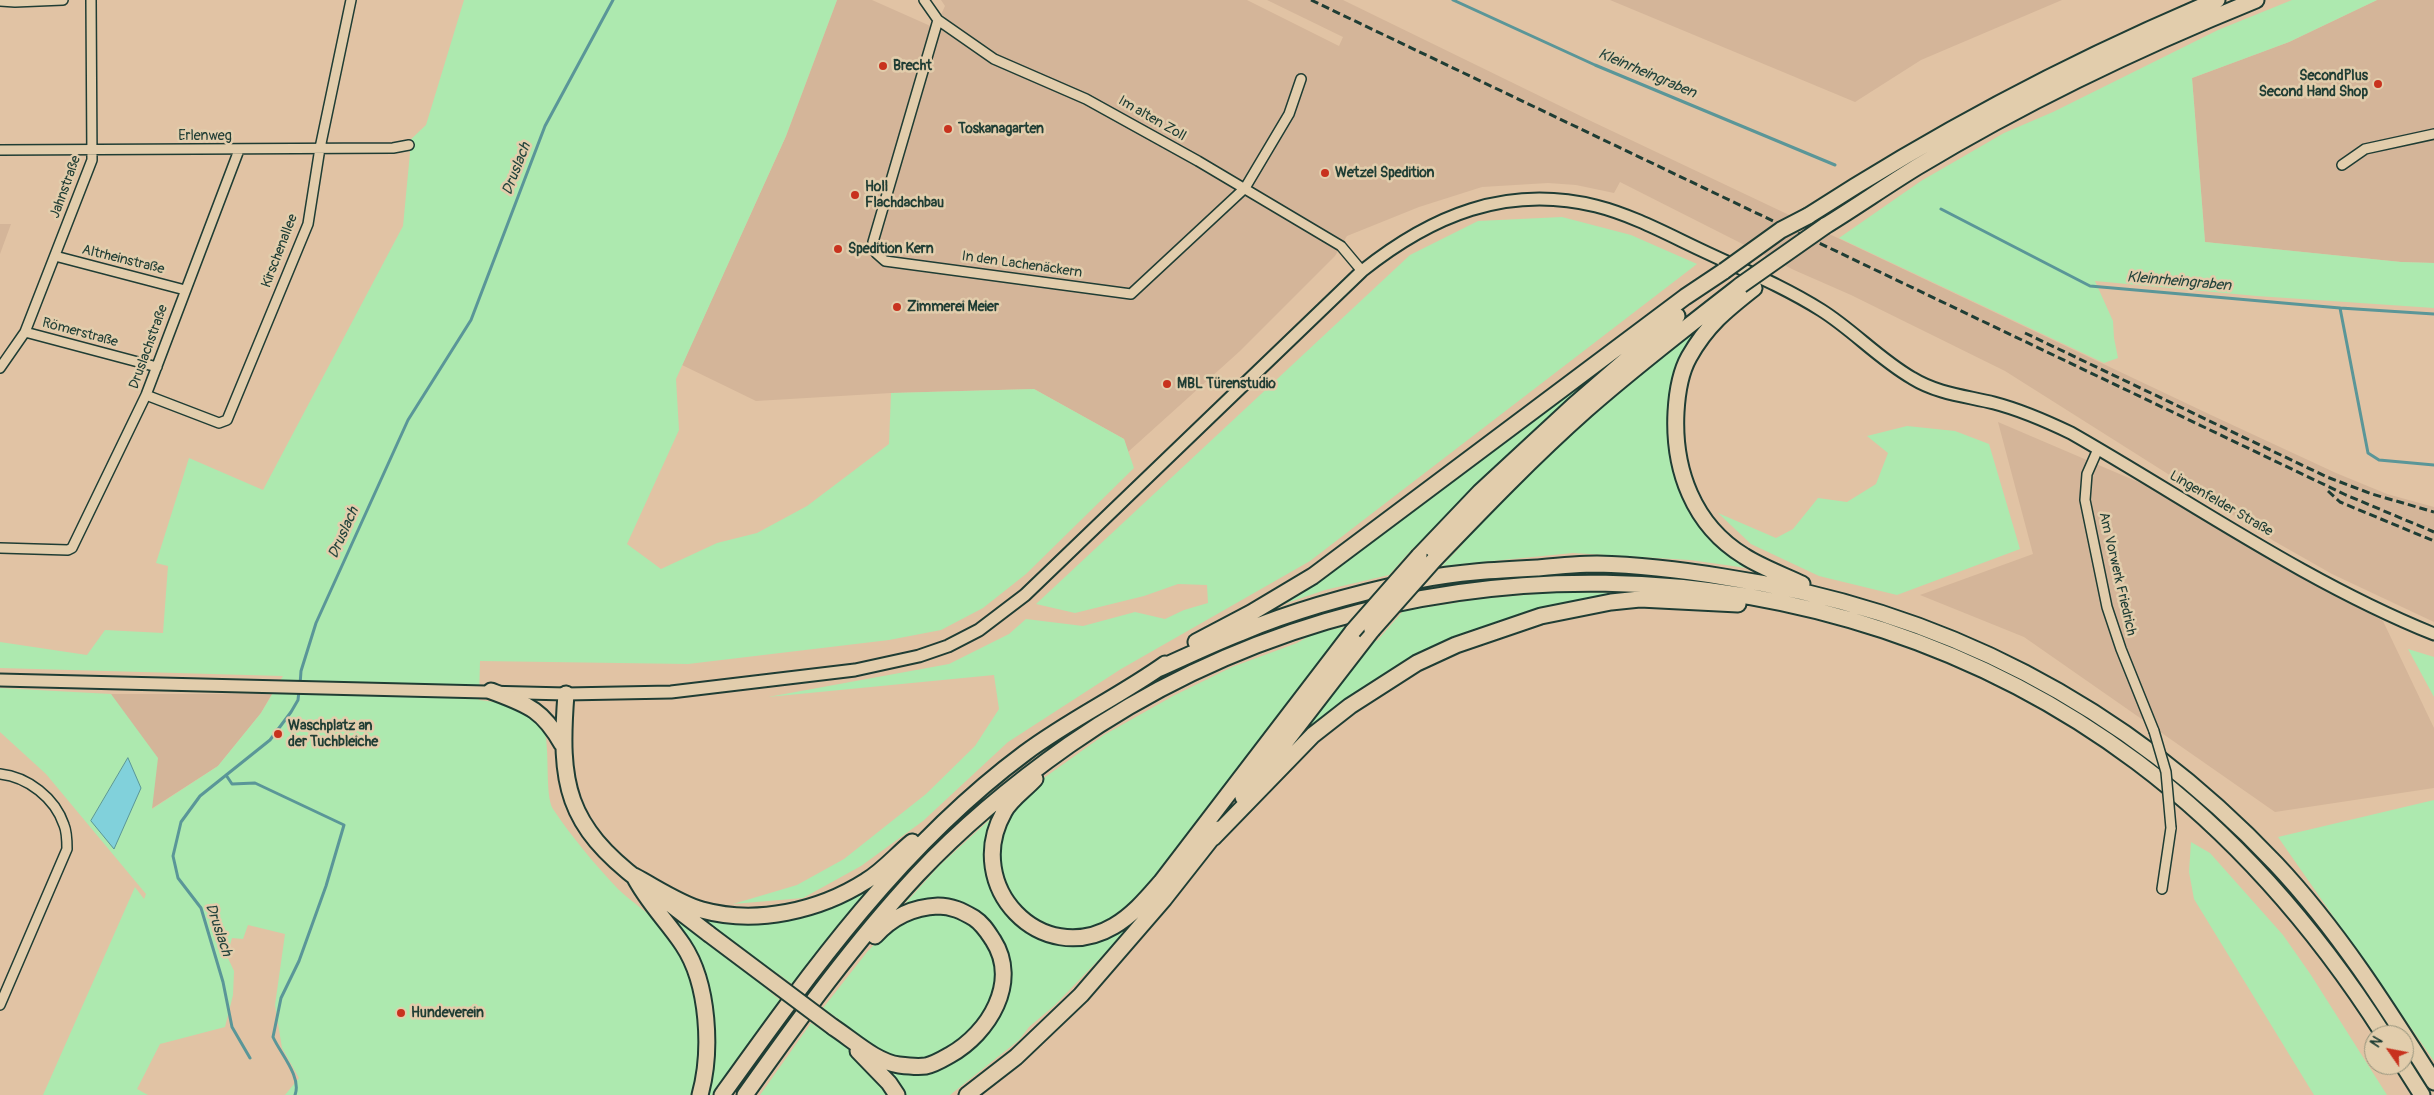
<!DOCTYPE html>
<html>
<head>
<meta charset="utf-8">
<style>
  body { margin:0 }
  #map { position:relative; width:2434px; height:1095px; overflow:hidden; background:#e1c3a4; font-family:Pangolin,sans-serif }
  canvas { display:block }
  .north { position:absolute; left:2364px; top:1025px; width:50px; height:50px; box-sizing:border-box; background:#e2cdac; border:1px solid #94937c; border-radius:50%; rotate:303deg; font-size:14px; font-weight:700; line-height:20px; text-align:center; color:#1f3d34 }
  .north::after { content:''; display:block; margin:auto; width:18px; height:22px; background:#c8321e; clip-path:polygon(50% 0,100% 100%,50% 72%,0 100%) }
</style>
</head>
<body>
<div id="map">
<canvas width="2434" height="1095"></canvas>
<div class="north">N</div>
</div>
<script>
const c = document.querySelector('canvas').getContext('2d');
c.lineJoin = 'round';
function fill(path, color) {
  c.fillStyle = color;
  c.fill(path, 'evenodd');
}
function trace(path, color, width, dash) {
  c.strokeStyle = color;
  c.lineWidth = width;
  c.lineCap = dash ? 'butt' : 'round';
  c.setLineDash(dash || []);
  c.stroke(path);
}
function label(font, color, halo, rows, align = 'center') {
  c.font = font + ' Pangolin,sans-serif';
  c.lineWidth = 5;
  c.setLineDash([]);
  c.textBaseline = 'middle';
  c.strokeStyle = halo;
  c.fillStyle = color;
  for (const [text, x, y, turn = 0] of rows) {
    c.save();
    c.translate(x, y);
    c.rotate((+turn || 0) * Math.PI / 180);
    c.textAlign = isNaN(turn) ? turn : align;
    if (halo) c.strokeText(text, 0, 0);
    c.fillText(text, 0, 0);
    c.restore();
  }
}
fill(new Path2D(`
  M837,0H872L935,28L945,6L941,0H1247L1339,46L1343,37L1267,0H1343L1593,122L2211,415L2336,473L2387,494L2434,507V622L2332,574L2274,541L2005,371L1851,295L1794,270L1620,182L1614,193L1576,185L1548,183L1482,187L1419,207L1347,236L1335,256L1240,351L1128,452L1124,439L1034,389L891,393L756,401L682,365L786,136Z
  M1610,0H2062L1921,60L1855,102Z
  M2377,0H2434V263L2401,262L2205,242L2192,78L2289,42Z
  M0,224H11L0,254Z
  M1998,422L2150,487L2383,621L2434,728V788L2275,812L2024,637L1920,595L2033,554Z
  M111,694H272L261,713L218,766L151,809Z`), '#d4b599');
fill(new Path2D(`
  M464,0H837L786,136L676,379L679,430L627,544L661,569L717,543L757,533L807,506L889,444L891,393L1034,389L1124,439L1134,468L1026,574L983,608L941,630L889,640L688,664L480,661L479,700C499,703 534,705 543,727C551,743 544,795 553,809C571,836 596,866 618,889C632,903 652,914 663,929C698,975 712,1040 694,1095H285L299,1078L282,1048L275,1005L285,934L248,925L243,939L232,938L227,956L234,971L233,995L225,1027L160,1044L137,1089L148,1095H43L135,887L144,899L146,894L46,774L0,732V688L111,694L158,758L152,809L218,766L261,713L283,676L0,668V642L87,655L105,630L163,633L168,566L156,563L189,458L263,490L403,226L410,153L408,142L426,125Z
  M2292,0H2377L2289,42L2192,78L2205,242L2401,262L2434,263V308L2257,296L2095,281L2113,321L2114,338L2118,358L2104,363L1839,238L1921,181L2004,133L2053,112L2218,30Z
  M1562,217L1631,235L1697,264L1310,561L1121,669L1008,742L923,821L861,866L803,898L733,904L797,885L844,859L926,794L975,746L999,709L994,675L768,697L949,664L1009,634L1026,619L1083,626L1135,612L1165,619L1184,610L1208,603L1207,585L1178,584L1144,596L1075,613L1036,604L1410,255L1478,221Z
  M1708,319L1685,353L1677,477L1754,569L1690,560L1573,553L1442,566L1463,544L1461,542C1538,461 1621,388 1708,319Z
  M1638,340L1539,427L1417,549L1414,547L1389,575L1325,590L1272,608Z
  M1907,426L1955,431L1989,444L2020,549L1897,595L1819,576L1751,544L1718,513L1776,538L1793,529L1818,498L1847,502L1876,484L1888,453L1867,436Z
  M1559,592L1639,593L1464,636L1289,752L1292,742L1374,639L1377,641L1403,611L1479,599Z
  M1348,626L1327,652L1329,654L1171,863L1131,908L1094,930H1052L1014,905L996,857L1007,814L1041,780L1104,735L1173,696L1232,667L1297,643L1313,634Z
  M2408,649L2434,657V697Z
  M2434,800V1061L2278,837Z
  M998,812L987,872L996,897L1061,942L1147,905L1109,949L1055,1005L1029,1027L1019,1040L950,1095H904L887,1074L884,1065L940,1066L1006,997L985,920L902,907L939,866Z
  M2191,842L2210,853L2283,935L2311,975L2387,1095H2314L2194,899L2189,872Z
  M873,885L792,984L777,973L775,976L698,917L724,921Z
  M659,903L766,985L765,988L780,1000L712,1095H706L713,1025Z
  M937,909L973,922L999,960L995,1000L957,1047L921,1061L884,1055L838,1023L840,1020L823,1008L867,952L895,923Z
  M811,1023L829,1035L831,1033L852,1050L892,1095H760Z`), '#ade9af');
const water = new Path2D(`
  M128,758L141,788L114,849L91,821Z`);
fill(water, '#81d1db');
trace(water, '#5a9698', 1);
trace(new Path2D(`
  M1453,0L1595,65L1835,165
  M1941,209L2090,286L2340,308L2434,314
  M2340,308L2368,453L2379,460L2434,465
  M300,685L301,671L316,623L408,420L471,320L545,126L613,0
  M226,775L232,784L255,783L344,825L326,886L299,961L281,998L273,1037C280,1053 302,1077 295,1095
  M250,1058L232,1027L223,982L201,908L178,878L173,856L181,822L200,796L270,740L291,712L298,700L299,691`), '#5a9698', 3);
const street = new Path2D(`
  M924,0L938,20L994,59L1086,99L1198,161L1341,246L1362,271
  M0,1L15,2L63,0
  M938,20L873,242L876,253L885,261L1131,294L1245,188L1289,114L1301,79
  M0,150L393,148L409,145
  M2342,165L2365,149L2434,134
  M55,256L185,290
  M25,332L157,367
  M0,368L25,332L92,160L91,0
  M146,395L219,423L227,420L308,224L320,148L351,0
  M2098,449L2087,474L2085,500L2107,607L2121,649L2154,731
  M0,548L68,550L72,548L146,395L239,150
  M0,774C28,777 55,798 64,825C67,832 67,841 67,849L0,1005
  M2162,889L2171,828`);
const secondary = new Path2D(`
  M0,680L566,694L671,692L855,670L919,656L948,646L979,630L1025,595L1362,271C1431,216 1506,184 1596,206C1632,215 1667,234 1701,250C1741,269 1783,286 1821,310C1853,330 1879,359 1912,378C1938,394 1966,396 1994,403C2021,410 2046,421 2071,433C2190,501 2307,583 2434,634`);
const highway = new Path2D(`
  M1808,216C1938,132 2074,60 2217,0
  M1825,226C1856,207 1886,186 1917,167C2025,102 2140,47 2256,0
  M1754,288C1726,310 1707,325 1689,357C1680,373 1677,394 1676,412C1673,469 1693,525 1744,556C1761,567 1783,575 1802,584
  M1419,556L1480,492L1573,406L1677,316
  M1434,560C1483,509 1533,457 1586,410C1636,366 1688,326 1741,285
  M1196,642L1251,613L1313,576L1685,297L1724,271
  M1158,669C1185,657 1212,644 1240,633C1294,610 1362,592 1419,580C1457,572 1498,570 1538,568C1558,566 1578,564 1597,564C1640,565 1682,570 1724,577C1940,609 2126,705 2276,864C2338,930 2386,1006 2434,1082
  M491,691C528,705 542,709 562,744
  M566,694C559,784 566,825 641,882
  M1035,779C1026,789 1010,800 1004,812C962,886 1041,969 1114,926C1133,915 1147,898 1161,882L1353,631
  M1243,797L1372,630
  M1213,838L1313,735L1350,706L1417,663L1456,645L1541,616L1611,602L1640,599L1738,604
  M634,876C655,887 680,904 702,910C756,925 819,911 866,881C883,871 897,854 912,842
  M634,876C647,902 667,921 683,945C709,984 712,1052 700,1095
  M661,897L709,934
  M833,1027C853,1040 876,1062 899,1065C907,1066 918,1067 926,1066C935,1064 943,1059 950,1055C989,1033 1020,982 993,940C987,931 983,924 974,918C962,911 952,906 938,906C914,907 892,917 875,936
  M858,1051L889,1083L897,1095
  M2403,1065L2422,1095
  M722,1095C811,971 901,845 1025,753C1069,720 1120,696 1165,664
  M745,1095C799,1019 854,943 917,875C963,826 1015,783 1069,745C1386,523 1827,530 2137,762C2237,837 2317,930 2384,1035
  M967,1095L1016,1057L1081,995L1164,899L1219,829`);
trace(street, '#1f3d34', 12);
trace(secondary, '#1f3d34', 15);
trace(highway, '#1f3d34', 19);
trace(street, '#e2cdac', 9);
trace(secondary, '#e2cdac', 11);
trace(highway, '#e2cdac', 15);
trace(new Path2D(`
  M1311,0L2346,495L2434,532
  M2025,333L2327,477L2372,494L2434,512
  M2328,491L2340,502L2434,541`), '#1f3d34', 3, [8, 4]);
const streetBridge = new Path2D(`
  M2154,731L2166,772L2171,828`);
const highwayBridge = new Path2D(`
  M1724,271L1781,230L1808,216
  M1741,285L1825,226
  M1372,630L1434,560
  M1353,631L1419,556
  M709,934L833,1027`);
trace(streetBridge, '#1f3d34', 12, []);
trace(highwayBridge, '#1f3d34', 19, []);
trace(streetBridge, '#e2cdac', 9);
trace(highwayBridge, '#e2cdac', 15);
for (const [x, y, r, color] of [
  [883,66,5,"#c8321e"],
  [2378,84,5,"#c8321e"],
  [948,129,5,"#c8321e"],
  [1325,173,5,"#c8321e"],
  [855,195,5,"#c8321e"],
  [838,249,5,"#c8321e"],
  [897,307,5,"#c8321e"],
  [1167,384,5,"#c8321e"],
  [278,734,5,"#c8321e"],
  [401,1013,5,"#c8321e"]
]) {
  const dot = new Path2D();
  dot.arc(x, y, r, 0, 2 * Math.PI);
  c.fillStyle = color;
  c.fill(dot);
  trace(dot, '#e2cdac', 2);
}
label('bold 14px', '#1f3d34', '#e2cdac', [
  ["Brecht",893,66],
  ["SecondPlus",2368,76,"right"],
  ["Second Hand Shop",2368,92,"right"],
  ["Toskanagarten",958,129],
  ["Wetzel Spedition",1335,173],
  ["Holl",865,187],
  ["Flachdachbau",865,203],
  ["Spedition Kern",848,249],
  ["Zimmerei Meier",907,307],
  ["MBL Türenstudio",1177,384],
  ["Waschplatz an",288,726],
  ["der Tuchbleiche",288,742],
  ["Hundeverein",411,1013]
], 'left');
label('14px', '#1f3d34', '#e2cdac', [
  ["Im alten Zoll",1152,119,30],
  ["Erlenweg",205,136],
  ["Jahnstraße",66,187,-70],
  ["Kirschenallee",280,251,-69],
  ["Altrheinstraße",123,260,14],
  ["In den Lachenäckern",1022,265,8],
  ["Römerstraße",80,333,15],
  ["Druslachstraße",149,347,-70],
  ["Lingenfelder Straße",2221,504,30],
  ["Am Vorwerk Friedrich",2117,574,77]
]);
label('italic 15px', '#24443c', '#e2cdac', [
  ["Kleinrheingraben",1647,74,23],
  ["Druslach",517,169,-69],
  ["Kleinrheingraben",2179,282,5],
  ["Druslach",344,533,-66],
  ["Druslach",218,930,71]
]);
</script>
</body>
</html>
